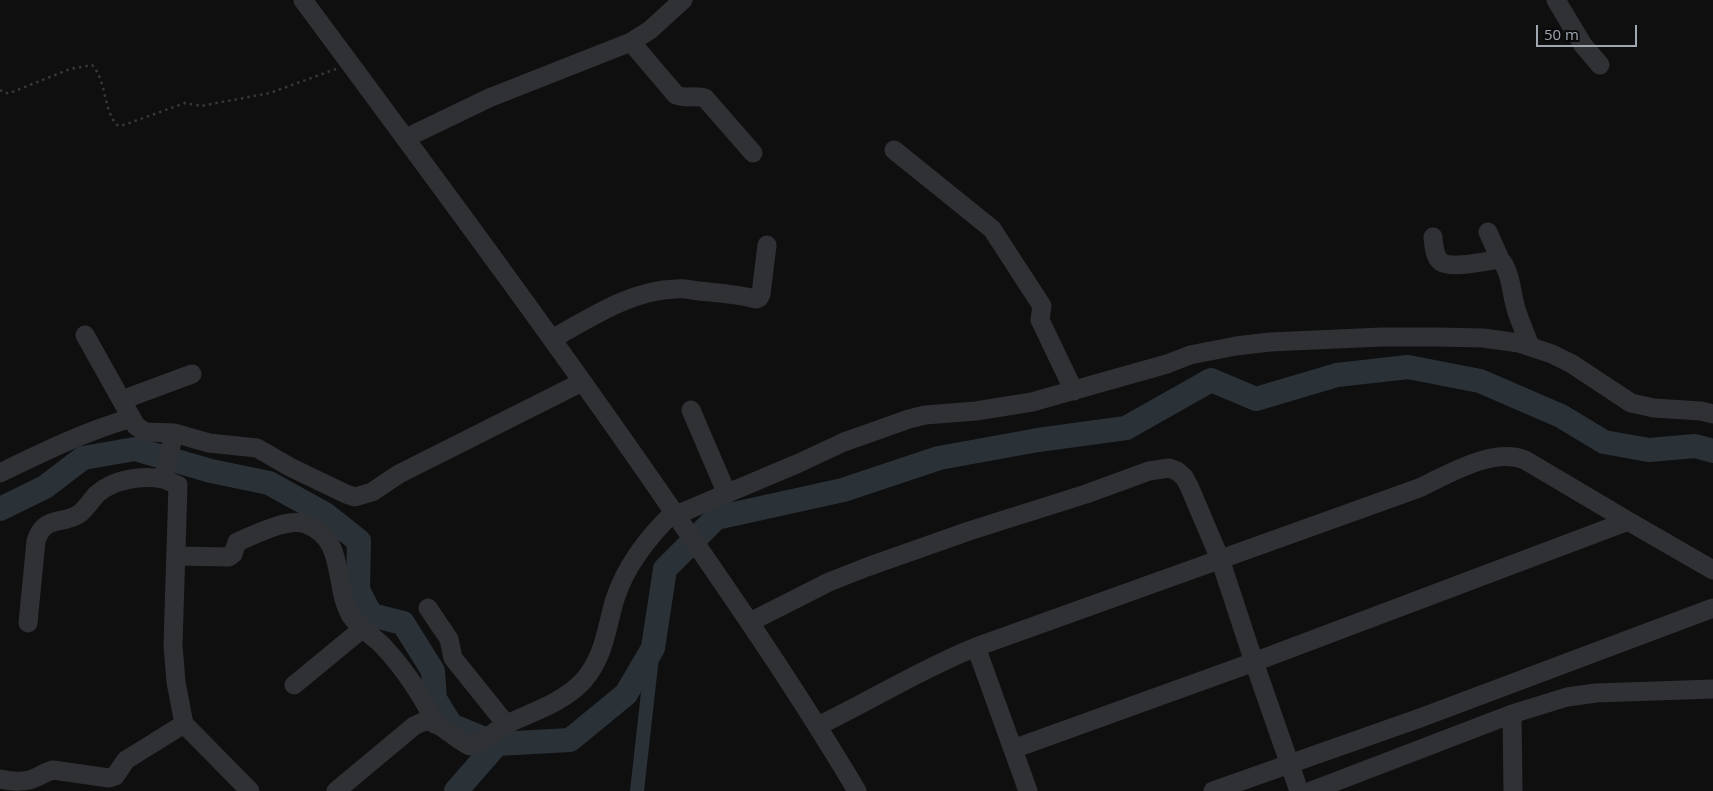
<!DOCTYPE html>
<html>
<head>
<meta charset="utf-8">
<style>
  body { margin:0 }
  #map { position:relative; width:1713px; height:791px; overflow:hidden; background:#0f0f10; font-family:"Open Sans",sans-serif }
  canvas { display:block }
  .scale { position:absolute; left:1536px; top:25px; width:101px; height:22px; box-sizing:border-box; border:2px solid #a1a7b0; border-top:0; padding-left:6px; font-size:15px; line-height:18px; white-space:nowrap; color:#a1a7b0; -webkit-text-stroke:4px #0a0a0b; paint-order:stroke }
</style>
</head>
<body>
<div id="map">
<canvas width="1713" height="791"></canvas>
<div class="scale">50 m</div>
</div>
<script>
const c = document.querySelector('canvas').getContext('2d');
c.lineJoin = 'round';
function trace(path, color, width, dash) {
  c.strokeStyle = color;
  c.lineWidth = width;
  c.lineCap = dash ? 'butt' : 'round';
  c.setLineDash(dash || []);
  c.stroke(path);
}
trace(new Path2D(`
  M637,791L653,648`), '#2a3238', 14);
trace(new Path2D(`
  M0,509L45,487L83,458L135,449L211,471L269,483L325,514L359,541L358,590L371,615L403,623L433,671L435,699L451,725L497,744L570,740L626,694L653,648L665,569L716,518L843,490L939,458L1038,440L1126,428L1211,380L1256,399L1337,375L1408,367L1480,381L1561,416L1604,442L1649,450L1695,446L1713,451
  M456,791L497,744`), '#2a3238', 24);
trace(new Path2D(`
  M0,90L5,93H10L70,69L92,65C107,81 103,110 117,125L121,126L185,103L201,106L270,93L336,69`), '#37383c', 2.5, [2.5, 4]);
trace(new Path2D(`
  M303,0C428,169 554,338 673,511C737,603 800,695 857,791
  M1556,0L1583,45L1600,65
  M631,42L676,95C686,99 695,95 705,98L753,153
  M406,138L489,98L631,42L650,30L683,0
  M894,150L992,229L1042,306L1040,320L1074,391
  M1488,232L1500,259
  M1433,237C1434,246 1434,256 1441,262C1451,269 1488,261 1500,259C1512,273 1511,295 1517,312C1521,324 1526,335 1530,346
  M85,335L136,426L145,432L174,433
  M552,339C590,318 631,290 676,289C683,288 691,290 699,291C718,293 737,294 756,299L759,298L761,294L767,245
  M122,400L192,374
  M691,410L727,494
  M0,473C41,453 88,430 132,418
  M163,479L178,485L173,645L176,682L184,724L250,791
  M676,515L799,463L844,442L909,419L925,415L976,411L1032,402L1167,364L1190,355L1236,346L1270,342L1382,337H1437L1483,338L1519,343L1552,354L1572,364L1631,403L1654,408L1701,411L1713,414
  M176,556L229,557L233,554L237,542C255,535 287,517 306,524C347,539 333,587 351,616C359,628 372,635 382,645C401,665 425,698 435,724
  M428,608L449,639L453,658L506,724
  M750,622L829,582L867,567L969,531L1086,494L1149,471L1169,468L1177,471L1184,477L1189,486L1220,559L1254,662L1299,791
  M28,623L36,541C44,515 62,525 79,514C86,509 91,500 97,494C114,479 142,475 163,479L174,433L209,443L257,448L290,467L346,494L355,497L372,492L399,474L582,382
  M976,647L1028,791
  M294,685L362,629
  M1512,714L1513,791
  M818,726C872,700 921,669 976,647L1419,488C1449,474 1493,447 1525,460L1628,521L1713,570
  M1013,749L1254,662L1628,521
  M0,779C13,782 25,783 37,777C43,774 46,772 53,770L109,778L115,776L126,760L184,724
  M336,791L414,726C418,724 423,721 429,721C442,724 456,740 470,746C485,743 495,729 509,723C535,711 564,702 584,680C605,655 606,629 615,599C626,565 648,537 674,512
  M1213,791L1420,718L1713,608
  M1311,791L1512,714L1567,697L1596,693L1713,689`), '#303135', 19);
</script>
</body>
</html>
